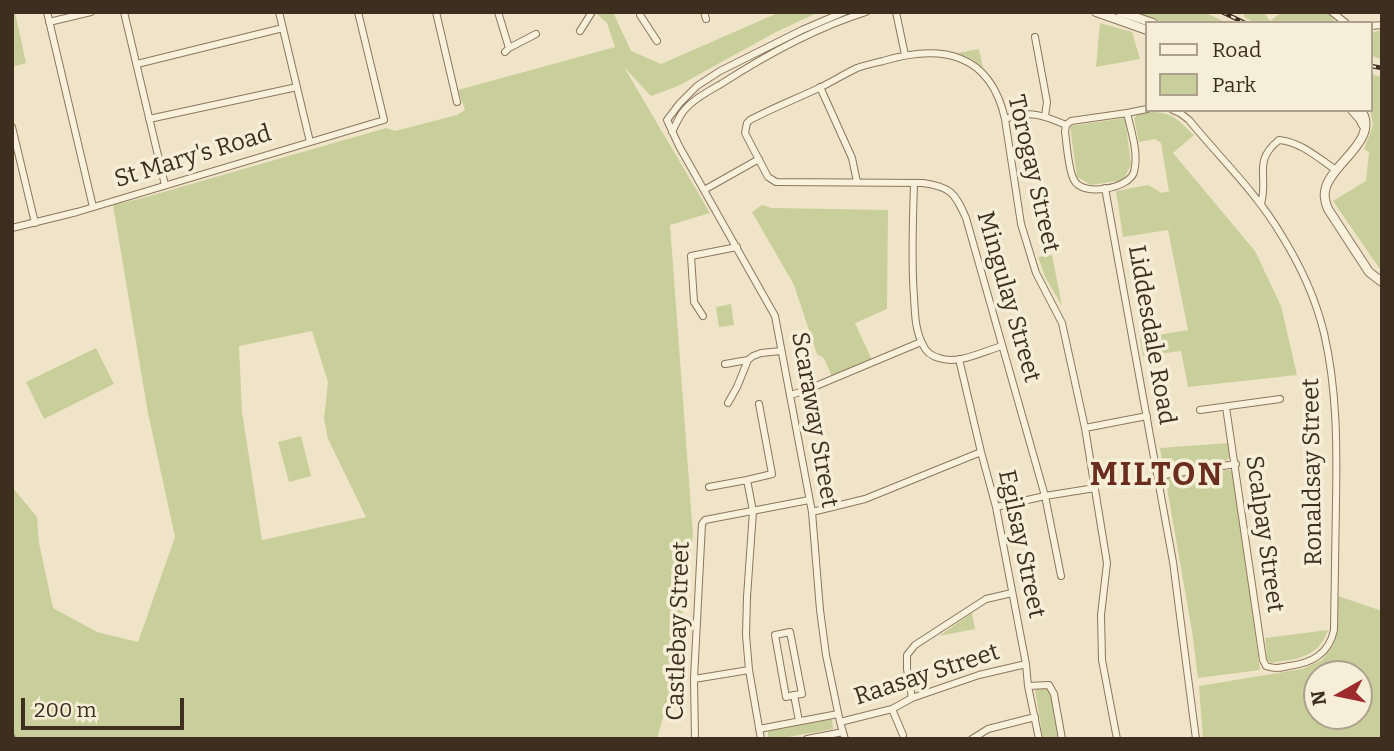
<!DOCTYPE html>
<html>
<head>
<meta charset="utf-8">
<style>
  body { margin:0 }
  #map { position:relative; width:1394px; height:751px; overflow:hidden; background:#f0e4c8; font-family:Bitter,serif }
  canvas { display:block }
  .frame { position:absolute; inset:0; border:14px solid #3d2e20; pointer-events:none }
  .legend { position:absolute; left:1145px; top:21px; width:228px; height:91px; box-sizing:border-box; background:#f7eed8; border:2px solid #ada18e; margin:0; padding:9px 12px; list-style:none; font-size:21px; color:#3d2e20 }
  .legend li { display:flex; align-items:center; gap:14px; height:35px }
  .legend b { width:35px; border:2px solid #ada18e }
  .north { position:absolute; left:1303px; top:660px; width:70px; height:70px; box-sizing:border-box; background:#f7eed8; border:2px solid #ada18e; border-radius:50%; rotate:261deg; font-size:19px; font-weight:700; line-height:28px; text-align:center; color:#3d2e20 }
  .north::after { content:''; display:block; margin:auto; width:24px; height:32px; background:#9e2a2b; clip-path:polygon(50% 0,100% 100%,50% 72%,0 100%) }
  .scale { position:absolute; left:21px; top:698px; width:163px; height:32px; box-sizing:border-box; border:4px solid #3d2e20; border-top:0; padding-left:9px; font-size:21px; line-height:24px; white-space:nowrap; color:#3d2e20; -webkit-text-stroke:5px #f7eed8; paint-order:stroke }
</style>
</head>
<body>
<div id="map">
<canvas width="1394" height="751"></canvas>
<div class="frame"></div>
<ul class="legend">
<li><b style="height:9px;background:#faf1dc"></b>Road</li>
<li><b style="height:19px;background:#c9cf9b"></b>Park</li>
</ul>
<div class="north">N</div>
<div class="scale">200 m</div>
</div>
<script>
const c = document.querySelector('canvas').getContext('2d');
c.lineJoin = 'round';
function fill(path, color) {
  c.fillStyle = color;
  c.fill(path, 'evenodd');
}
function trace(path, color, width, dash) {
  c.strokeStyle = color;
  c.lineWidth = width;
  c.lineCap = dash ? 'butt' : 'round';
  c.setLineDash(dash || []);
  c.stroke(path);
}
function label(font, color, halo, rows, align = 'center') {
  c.font = font + ' Bitter,serif';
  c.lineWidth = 7;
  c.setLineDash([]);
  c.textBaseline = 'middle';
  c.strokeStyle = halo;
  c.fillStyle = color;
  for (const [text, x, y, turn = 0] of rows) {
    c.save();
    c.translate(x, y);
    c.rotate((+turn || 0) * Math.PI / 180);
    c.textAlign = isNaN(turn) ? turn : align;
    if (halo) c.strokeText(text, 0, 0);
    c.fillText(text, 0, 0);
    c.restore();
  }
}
fill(new Path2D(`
  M12,12H15L26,63L12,67Z
  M595,12H613L631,51L661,64L780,12H819L776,32L678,86L651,96L624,67L710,213L670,225L693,535L673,681L657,739H12V487L37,517L39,543L53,608L97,632L138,642L175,537L148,413L113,205L139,199L386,128L395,131L457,115L465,110L458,90L615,47L607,23ZM312,331L328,382L324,419L328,439L366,517L262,540L242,412L239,346Z
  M1132,12H1204L1227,23H1164Z
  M1244,12H1264L1270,21L1282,12H1328L1336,23H1256L1244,17Z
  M1100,23L1132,32L1140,59L1096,67Z
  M1382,30V59L1371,56V33Z
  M979,49L983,68L972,59L957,53Z
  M1371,74L1382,77V272L1333,201L1366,181L1369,152L1364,149L1373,125L1370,110Z
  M1148,112C1172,111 1178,120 1194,135L1173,153L1255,251L1281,306L1297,375L1188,387L1181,351L1143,356L1140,338L1188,330L1168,230L1123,237L1116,191L1148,185L1162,193L1169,191L1161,143L1155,139L1139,142L1134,119L1137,114Z
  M1125,118L1131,165L1123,180L1091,185L1077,177L1070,126Z
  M762,205L772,208L888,210L887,309L855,323L872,360L832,377L824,358L817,354L794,285L752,212Z
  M1052,255L1062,306L1045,277L1038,257Z
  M731,304L734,325L719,327L716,307Z
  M96,348L114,384L44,419L26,382Z
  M301,436L311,476L289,482L278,442Z
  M1229,443L1231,456L1226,461L1166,469L1163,466L1160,448Z
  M1229,470L1233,472L1260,670L1198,678L1192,631L1166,482L1168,478Z
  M1338,596L1382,611V739H1203L1199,686L1302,669L1322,660L1333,646L1338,629ZM1317,674H1359V716H1317Z
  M972,613L975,629L939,636Z
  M1328,630C1319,658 1296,659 1271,663L1267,659L1265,638Z
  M1046,688L1050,691L1058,739H1043L1035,690Z
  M832,719L833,729L777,739H768V730Z`), '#c9cf9b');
trace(new Path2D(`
  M12,732L16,739`), '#6f938a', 2);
const minor = new Path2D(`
  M47,12L93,207
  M124,12L165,185
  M279,12L310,142
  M436,12L457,102
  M498,12L509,48
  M641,12L640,15L657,41
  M704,12L706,19
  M844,12L802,30L720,71L697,86L680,103L667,120L679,146L775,316L812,512L820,610L826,655L840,722L845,739
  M896,12L905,55
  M1332,12L1346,23
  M49,22L91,12
  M1371,26L1382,25
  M580,31L592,12
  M1035,37L1047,102L1045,116
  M505,52L509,48L536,34
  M137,64L283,28
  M820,87L852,158L857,182
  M1173,110L1180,113L1189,120C1220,158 1257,193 1282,236C1300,265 1316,300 1324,333C1337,389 1337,445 1336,502C1335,545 1335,587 1334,630C1329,654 1312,663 1289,666C1280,668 1274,669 1266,666L1263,660L1226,407
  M1127,113C1131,131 1139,153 1134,172C1129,189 1082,197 1074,180C1068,169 1067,145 1065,132L1066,125L1071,121Z
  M1127,113L1147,109
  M149,119L297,87
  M1005,119C1030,110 1043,115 1066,125
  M12,127L35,223
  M672,132C675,126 678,119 682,113C692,100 707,92 721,84C766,55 815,28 866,12
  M914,183C913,221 911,259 914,297C915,314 915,330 923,345C926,352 931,356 939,358C958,365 984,351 1002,346
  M1105,188L1173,562L1196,739
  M704,190L759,159
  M1261,204C1269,175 1252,162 1279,140C1301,142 1318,158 1336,170
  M12,228L77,212L384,120L358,12
  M703,316L694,302L691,256L737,247
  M959,359L981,452L996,507L1026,664L1028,686L1039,739
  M725,364L748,360
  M790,395L804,391L921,342
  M728,403L737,387L748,360L753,356L761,353L781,351
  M759,404L772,474L747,480L753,511L747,597L746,635L749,670L761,739
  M1200,410L1280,399
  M1085,428L1147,416
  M1158,476L1236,464
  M709,487L747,480
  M996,507L1045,496L1095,488
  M812,512L865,499L981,452
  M1061,576L1045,496L966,218C955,193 951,187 923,183L776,182L768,177L745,133L747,123L750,120C772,108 796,99 819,88C832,82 844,74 857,68C866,65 875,63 883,61C941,44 990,52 1005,119L1021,224L1036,273L1062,323L1085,428L1107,563L1101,615L1102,660L1117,739
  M694,679L749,670
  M1028,686L1049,685L1054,694L1062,739
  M794,695L802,694L790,632L775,635L786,697L794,695L799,721
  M912,698L907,669V655L915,645L986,599L1012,593
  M892,709L903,735
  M840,722L892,709L912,698L979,675L1026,664
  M759,729L838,714
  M695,739L694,679L702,524L705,520L809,500
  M807,739L843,732
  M972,739L988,729L1035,717`);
const tertiary = new Path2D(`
  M1096,12L1147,30
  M1120,12L1153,23
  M1352,110L1360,119L1363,125
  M1361,110C1380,139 1333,163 1326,187C1323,195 1325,202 1328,209L1369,272L1382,282`);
trace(minor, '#8d765c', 8);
trace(tertiary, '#8d765c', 10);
trace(minor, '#faf1dc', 6);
trace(tertiary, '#faf1dc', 8);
const rail = new Path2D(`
  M1222,12L1245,23
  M1371,66L1382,68`);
trace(rail, '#3d2e20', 4.5);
trace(rail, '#f7eed8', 2, [5]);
label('24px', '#3d2e20', '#f7eed8', [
  ["St Mary's Road",193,157,-17],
  ["Torogay Street",1033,174,77],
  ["Mingulay Street",1008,297,74],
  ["Liddesdale Road",1151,335,80],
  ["Scaraway Street",814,420,80],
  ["Ronaldsay Street",1313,472,-91],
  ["Scalpay Street",1264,534,82],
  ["Egilsay Street",1021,544,78],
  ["Castlebay Street",679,631,-88],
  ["Raasay Street",927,675,-18]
]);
c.letterSpacing = '2px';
label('bold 32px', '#6b2e1e', '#f7eed8', [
  ["MILTON",1157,476]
]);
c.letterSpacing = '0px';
</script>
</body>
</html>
